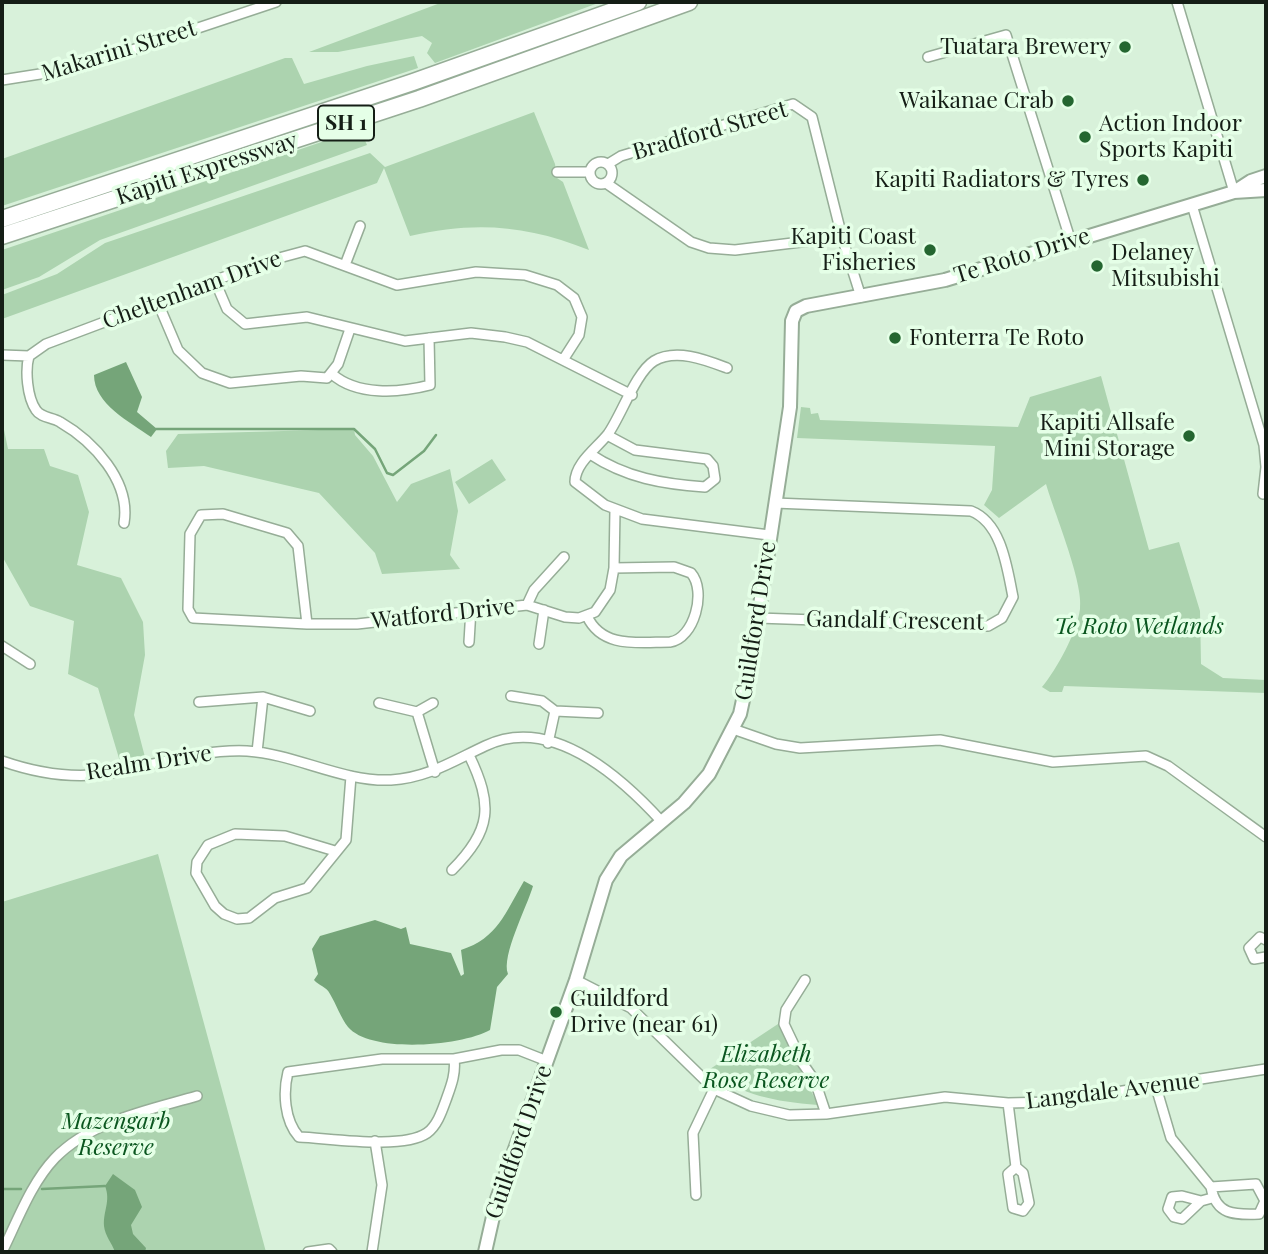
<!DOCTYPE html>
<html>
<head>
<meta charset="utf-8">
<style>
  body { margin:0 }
  #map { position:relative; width:1268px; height:1254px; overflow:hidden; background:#d8f1da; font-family:"Playfair Display",serif }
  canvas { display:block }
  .frame { position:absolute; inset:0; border:4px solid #151e16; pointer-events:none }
</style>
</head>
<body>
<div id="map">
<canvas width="1268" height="1254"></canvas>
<div class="frame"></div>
</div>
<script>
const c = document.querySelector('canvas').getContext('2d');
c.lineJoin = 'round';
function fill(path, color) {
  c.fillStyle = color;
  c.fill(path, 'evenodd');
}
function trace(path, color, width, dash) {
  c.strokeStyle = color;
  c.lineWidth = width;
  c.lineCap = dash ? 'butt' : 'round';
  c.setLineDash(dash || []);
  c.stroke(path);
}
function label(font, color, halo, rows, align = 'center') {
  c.font = font + ' "Playfair Display",serif';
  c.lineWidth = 7;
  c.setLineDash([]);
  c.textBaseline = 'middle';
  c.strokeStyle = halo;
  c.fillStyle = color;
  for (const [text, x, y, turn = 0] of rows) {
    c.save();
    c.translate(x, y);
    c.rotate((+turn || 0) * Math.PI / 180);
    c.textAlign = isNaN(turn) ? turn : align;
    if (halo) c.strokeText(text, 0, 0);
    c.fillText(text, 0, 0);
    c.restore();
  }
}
fill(new Path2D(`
  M443,2H601L435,63L427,53L432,43L422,36L338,52H309Z
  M414,56L418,68L2,206V159L285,58H292L304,84L367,66Z
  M534,112L555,164L557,178L563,182L589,250C527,225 475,221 410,236L384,168L377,183L2,319V295L57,274L105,243L370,153L385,167Z
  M360,129L367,145L100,240L39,277L2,290V250Z
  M1101,376L1149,550L1179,542L1200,611L1201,664L1223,678L1266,680V693L1064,686L1062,692H1050L1042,687C1057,669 1077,632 1080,609C1084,583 1054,512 1046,484L999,518L984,505L992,490L995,446L797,438L801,407L810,408L811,414L818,413L820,420L1018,427L1030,397Z
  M2,420L8,449H44L50,466L78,475L89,512L77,565L121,578L143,622L145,655L134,715L146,761L121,765L98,688L68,674L74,621L30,606L2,556Z
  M354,429L355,435L373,456L397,502L411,484L450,469L458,511L450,555L460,569L382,574L375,553L319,493L204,466L168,468L166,451L178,434Z
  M492,459L506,480L469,504L455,482Z
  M158,854L266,1252H2V902Z
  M778,1024L818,1105C772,1101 746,1096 707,1071Z`), '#acd3af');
fill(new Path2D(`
  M126,362L142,397L137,412L157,429L151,437C130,422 94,404 94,375Z
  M524,881L533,886C527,907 501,956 508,974L497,987L490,1030C462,1046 371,1054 348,1027C341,1018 336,1004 330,994C326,986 319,986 314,980L318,974L312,949L320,936L375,920L401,929L406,927L410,944L451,953L461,976L464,974L461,950C498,938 505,913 524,881Z
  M113,1174L135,1190L142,1207L131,1225L133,1234L146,1248L145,1252H115C112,1243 105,1236 104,1226C103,1211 111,1201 105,1186Z`), '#75a579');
trace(new Path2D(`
  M156,429H354L375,449L387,473L393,475L424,451L436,435
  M2,1189H21
  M42,1189L105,1186`), '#75a579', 2.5);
const street = new Path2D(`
  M1177,2L1234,192
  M928,57L1006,35L1071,242
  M2,80L78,68L276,2
  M590 173a11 11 0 1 1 22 0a11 11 0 1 1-22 0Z
  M608,164L621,156L793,104L812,117L842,237L861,297
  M557,172H590
  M606,183L691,242L709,248L735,250L842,237
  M1192,205L1264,445L1266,467L1263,494
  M345,265L360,226
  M215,281L227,309L245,324L307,317L405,341L471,333L505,337L527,342L632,395
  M158,303L178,350L202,373L230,383L301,376L327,378L338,364L350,329
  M2,355L29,356
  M727,368C706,360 676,348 654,361C636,372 621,416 608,434C597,448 575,463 575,482L605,505L642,519L769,535
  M332,374C357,396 399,393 430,385L429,338
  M590,454C626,478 663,484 705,487L715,479L713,466L707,459L635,450L607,435
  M124,523C131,481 93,441 60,422C52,417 41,418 36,410C27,397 25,370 29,356L46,344L264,262L305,251L397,285L476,272L525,275L557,285L574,298L582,317L579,335L563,360
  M527,605L534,590L564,557
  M587,616C602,649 639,642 670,642C694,639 707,591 691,573L674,567L614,568
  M758,618L988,626L1002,618L1013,597C1007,568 1002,523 971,511L775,503
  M307,624L298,546L287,533L223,514L201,515L190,534L188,609L193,618L307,624H357L527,605L565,617L579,618L595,612L610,590L614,568L615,510
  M469,642L471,609
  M539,644L544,610
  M2,646L30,664
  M511,696L542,701L555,711L598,713
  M199,702L263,697L310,711
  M379,703L417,712L433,703
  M417,712L435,772
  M733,729L776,744L800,748L940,740L1053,762L1146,756L1168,766L1266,837
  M548,743L555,711
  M257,752L263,697
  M2,761C36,773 75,779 111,773C156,765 200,749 247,751C296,754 341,782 391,780C427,778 453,761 485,746C552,714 621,777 662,822
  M335,851L285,836L235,834L208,845L197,862L196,873L215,906L224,914L237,919L249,918L275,898L307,888L346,840L351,776
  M452,870C492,830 493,805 469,755
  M1266,940L1260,937L1249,948L1254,959L1266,957
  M576,980L631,1008L714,1089L751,1106L789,1115L826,1114L945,1097L1008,1103L1051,1102L1266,1069
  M805,980L786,1010L784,1024L803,1064L815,1081L826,1114
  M454,1059C456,1074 451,1086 446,1100C442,1111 437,1126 427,1133C402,1150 329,1138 299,1137C284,1120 283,1092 288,1072L382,1059H454L501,1050H519L547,1061
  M1156,1087L1171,1138L1211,1187L1256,1184L1265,1201L1259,1214C1234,1215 1216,1215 1211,1187
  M1008,1103L1016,1167L1023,1173L1029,1203L1023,1211L1013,1208L1008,1174L1016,1167
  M696,1195L693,1133L714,1089
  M1201,1201L1182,1196L1172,1197L1168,1209L1174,1217L1182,1219L1201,1201L1212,1198
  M2,1252C17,1222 31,1183 55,1158C91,1121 149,1110 197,1096
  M308,1252L329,1249L332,1252
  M372,1252L382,1185L375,1141`);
const secondary = new Path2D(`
  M1234,192L1266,190
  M485,1252L497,1199L576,980L606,880L621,856L684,803L709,774L740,714L752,658L790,407L792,321L796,311L806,306L945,280L1234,192L1251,181L1266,176`);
const highway = new Path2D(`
  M2,219L413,82L638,2
  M2,236L419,99L689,2`);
trace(street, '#96ad97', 12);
trace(secondary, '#96ad97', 16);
trace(highway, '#96ad97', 19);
trace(street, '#fff', 9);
trace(secondary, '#fff', 12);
trace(highway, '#fff', 16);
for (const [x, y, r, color] of [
  [1125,47,7,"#246630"],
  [1068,101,7,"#246630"],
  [1085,137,7,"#246630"],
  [1143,180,7,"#246630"],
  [930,250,7,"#246630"],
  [1097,266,7,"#246630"],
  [895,338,7,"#246630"],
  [1189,436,7,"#246630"],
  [556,1012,7,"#246630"]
]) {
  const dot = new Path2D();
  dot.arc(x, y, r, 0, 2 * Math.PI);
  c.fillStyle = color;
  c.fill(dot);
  trace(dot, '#e5ffe7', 2.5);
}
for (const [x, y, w] of [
  [346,123,56]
]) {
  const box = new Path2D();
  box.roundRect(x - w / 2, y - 17.5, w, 35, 5);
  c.fillStyle = '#e5ffe7';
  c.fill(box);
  trace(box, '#151e16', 2);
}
label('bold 21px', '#151e16', null, [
  ["SH 1",346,123]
]);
label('23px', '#151e16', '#e5ffe7', [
  ["Tuatara Brewery",1111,47],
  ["Waikanae Crab",1054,101],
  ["Action Indoor",1099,124,"left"],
  ["Sports Kapiti",1099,150,"left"],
  ["Kapiti Radiators & Tyres",1129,180],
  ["Kapiti Coast",916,237],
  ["Fisheries",916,263],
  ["Delaney",1111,253,"left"],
  ["Mitsubishi",1111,279,"left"],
  ["Fonterra Te Roto",909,338,"left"],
  ["Kapiti Allsafe",1175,423],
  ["Mini Storage",1175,449],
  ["Guildford",570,999,"left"],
  ["Drive (near 61)",570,1025,"left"]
], 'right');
label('23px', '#151e16', '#e5ffe7', [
  ["Makarini Street",119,51,-17],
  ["Bradford Street",710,131,-16],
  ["Kāpiti Expressway",207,169,-18],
  ["Te Roto Drive",1022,256,-17],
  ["Cheltenham Drive",192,290,-20],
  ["Watford Drive",443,614,-6],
  ["Guildford Drive",756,621,-81],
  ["Gandalf Crescent",895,621,1],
  ["Realm Drive",149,763,-9],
  ["Langdale Avenue",1113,1091,-7],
  ["Guildford Drive",519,1142,-71]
]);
label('italic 23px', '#0a561f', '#e5ffe7', [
  ["Te Roto Wetlands",1139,627],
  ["Elizabeth",766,1055],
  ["Rose Reserve",766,1081],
  ["Mazengarb",116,1122],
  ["Reserve",116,1148]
]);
</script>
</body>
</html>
